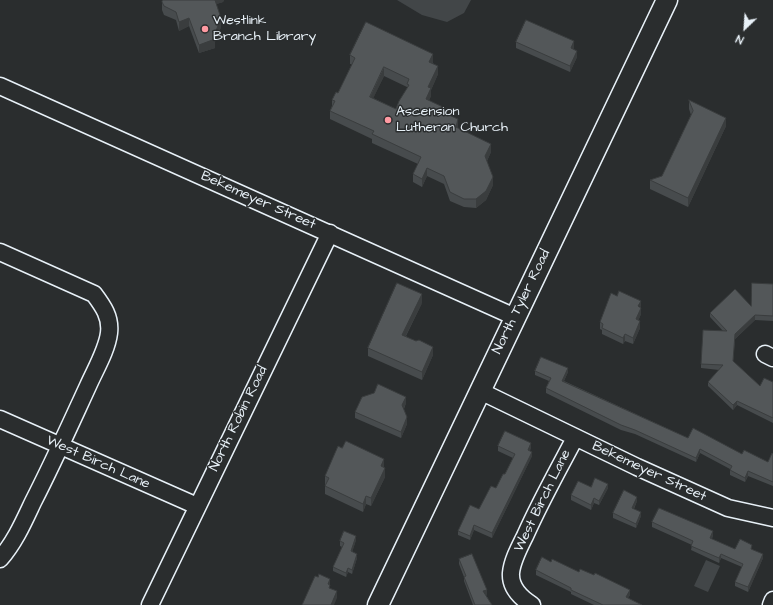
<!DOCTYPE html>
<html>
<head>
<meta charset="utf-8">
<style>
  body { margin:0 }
  #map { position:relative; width:773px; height:605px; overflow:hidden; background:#2a2d2e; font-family:"Architects Daughter",sans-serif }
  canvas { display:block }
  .north { position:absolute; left:725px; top:8px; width:40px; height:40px; -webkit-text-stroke:3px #2a2d2e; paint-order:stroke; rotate:205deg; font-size:11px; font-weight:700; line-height:16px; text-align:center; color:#e8f1f8 }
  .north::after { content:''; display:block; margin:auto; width:14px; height:18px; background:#e8f1f8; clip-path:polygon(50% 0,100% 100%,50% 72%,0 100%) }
</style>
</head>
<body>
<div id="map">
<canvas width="773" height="605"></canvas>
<div class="north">N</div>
</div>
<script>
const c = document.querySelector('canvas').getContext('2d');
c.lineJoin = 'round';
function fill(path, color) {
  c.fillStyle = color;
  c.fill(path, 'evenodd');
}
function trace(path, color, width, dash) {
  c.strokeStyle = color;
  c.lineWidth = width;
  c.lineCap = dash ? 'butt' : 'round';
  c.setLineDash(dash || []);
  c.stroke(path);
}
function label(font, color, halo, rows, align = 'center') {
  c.font = font + ' "Architects Daughter",sans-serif';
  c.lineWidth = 3;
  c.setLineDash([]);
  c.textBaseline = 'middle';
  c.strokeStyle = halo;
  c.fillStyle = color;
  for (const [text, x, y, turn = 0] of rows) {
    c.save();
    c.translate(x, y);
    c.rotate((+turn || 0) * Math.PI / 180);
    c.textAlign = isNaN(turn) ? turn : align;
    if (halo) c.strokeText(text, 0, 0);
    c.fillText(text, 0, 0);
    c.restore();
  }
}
fill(new Path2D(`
  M397,0H471L464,13L447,22L422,15Z
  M706,560L720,566L708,592L694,586Z`), '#424648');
const minor = new Path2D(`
  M0,86L515,317
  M0,252L94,294C103,306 111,317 109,333C107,350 95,370 88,386C70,425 53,463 33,502C24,521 15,542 0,559
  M765,354L773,358
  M480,391L637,467L728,508L773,518
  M0,419L197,506
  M150,605L330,233
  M532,605C521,598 510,587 511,573C512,561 519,548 525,536C540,502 558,470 575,438
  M771,605L773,600`);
const major = new Path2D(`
  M378,605L667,0`);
trace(minor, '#e8f1f8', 19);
trace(major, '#e8f1f8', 23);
trace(minor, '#2a2d2e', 16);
trace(major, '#2a2d2e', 20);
fill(new Path2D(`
  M163,0H224L223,2L216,4L221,27L215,42V48L199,53L189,26L179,31L176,20L164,15L162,10V2Z
  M516,42L574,48L573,49L577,57L570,72L516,48Z
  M350,55L433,62V63L438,74L431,90V96L429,100L445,114L458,128L491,152L487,161L493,185L486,200L476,208L464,207L450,201L444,184L427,176L422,187L413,182V174L418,164L372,143V139L330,119V111L332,106V100L338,93L352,64H350ZM384,76L407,87V89L396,109L373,98Z
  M689,100L726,126L688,207L650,189V180L662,176L691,115L689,109Z
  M773,284V321L755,320L735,339L733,361L760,386L773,382V423L737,405L733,410L708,386V382L719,370L701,368V364L723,331L710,317V313L751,306Z
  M422,303L406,336L433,355L422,380L368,356V348Z
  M641,307V314L638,321L640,328L633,344L625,341L623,344L602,334V330L600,329V322Z
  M535,371L568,372L564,381L688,438L768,462L773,454V486L748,476L745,482L730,475V469L700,453L696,462L635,434L621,430L546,393V388L549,381L535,375Z
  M406,403L404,409L407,424L401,438L355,418V412Z
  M498,446L531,447L530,451L532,456L492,538L474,530L470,540L458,535V531L479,509L496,488L505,474L513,458L498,451Z
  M384,467L385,477L371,506L366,504L363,512L325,494V476Z
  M591,487L608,488L599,505L594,503L591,510L571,500V495Z
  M637,501L634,509L641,516L636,528L613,518V513Z
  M652,522L713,535L712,539L735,549H752L763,558L748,592L735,586V582L742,567L721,558L719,563L691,550L692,545L652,527Z
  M356,540L352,552L357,558L352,574L348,572L346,577L333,571V567L342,547L340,546V541Z
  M459,559L487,594L486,595L492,605H473L464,581V577L459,564Z
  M551,562L579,572L630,595L628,598L642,605H594L571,594V592L536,575V570Z`), '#474b4d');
fill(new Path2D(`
  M214,0H224L223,2L214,5Z
  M189,18V26L179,31V22Z
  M221,18V27L215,42V48L199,53V45L214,36Z
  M574,41V48L571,55V48Z
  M577,51V57L570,72V66Z
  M433,54V62L429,70V62Z
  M438,66V74L431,90V96L426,107V99L428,87Z
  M384,67V76L370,105V97Z
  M726,118V126L688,207V198Z
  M458,119V128L456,127Z
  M491,144V152L485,165V156Z
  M427,168V176L422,187V179Z
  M493,177V185L486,200L476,208V199Z
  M422,294V303L402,343V335Z
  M641,301V307L638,306Z
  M641,308V314L636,326V319Z
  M755,315V320L735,339V334Z
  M640,321V328L633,344V338Z
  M625,334V341L623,344V338Z
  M433,347V355L422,380V372Z
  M568,368V372L562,385V381Z
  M406,397V403L402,412V405Z
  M737,401V405L733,410V405Z
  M407,417V424L401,438V432Z
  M531,443V447L528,454V450Z
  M700,449V453L696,462V458Z
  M532,452V456L492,538V533Z
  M384,459V467L381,475V466Z
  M385,468V477L371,506V498Z
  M748,471V476L745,482V478Z
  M608,484V488L599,505V501Z
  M366,496V504L363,512V504Z
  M637,497V501L632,512V508Z
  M594,498V503L591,510V505Z
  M641,512V516L636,528V524Z
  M474,525V530L470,540V536Z
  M713,531V535L710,542V538Z
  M356,536V540L351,556V551Z
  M357,554V558L352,574V570Z
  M721,554V558L719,563V558Z
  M763,554V558L748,592V587Z
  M348,568V572L346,577V573Z
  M330,579V592L328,584Z
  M487,590V594L483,596V591Z
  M630,590V595L626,602V597Z
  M337,591V598L334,605H331Z`), '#3a3d3e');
const building = new Path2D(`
  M163,0H215L221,18L214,36L215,39L199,45L189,18L179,22L176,12L164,6L162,2Z
  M526,20L574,41L571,48L577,51L570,66L516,42Z
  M366,22L433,54L429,62L438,66L428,87L431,88L426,99L445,108L444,113L458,119L456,127L491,144L485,156L493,177L486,191L476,199H464L450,192L444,176L427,168L422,179L413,174L421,157L372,134L374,131L330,111L335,101L332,100L336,92L338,93L355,58L350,55ZM384,67L409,79L407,84L409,85L399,101L396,109L370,97Z
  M689,100L726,118L688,198L650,180L662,176L693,111Z
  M397,283L422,294L402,335L416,341L419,340L433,347L422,372L368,348Z
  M752,283L773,284V316L755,315L735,334L733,361L760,386L764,378L773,382V418L737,401L733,405L708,382L723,365L701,364L703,330L727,331L710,313L735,289L751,306Z
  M619,291L641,301L638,306L641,308L636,319L640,321L633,338L625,334L623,338L602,328L603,324L600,322L611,293L617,296Z
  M541,357L568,368L562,381L688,438L693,428L742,454L744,450L768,462L772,453L773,454V482L748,471L745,478L730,470L732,466L700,449L696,458L635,430L621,425L546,388L551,378L535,371Z
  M378,384L406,397L402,405L407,417L401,432L355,412L362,397L374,393Z
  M505,431L531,443L528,450L532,452L492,533L474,525L470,536L458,531L470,505L479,509L491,486L496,488L503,474H505L515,454L498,446Z
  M346,441L384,459L381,466L385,468L371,498L366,496L363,504L325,486L329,478L325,476L338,446L342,448Z
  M595,478L608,484L599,501L594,498L591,505L571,495L578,481L591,487Z
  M624,490L637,497L632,508L641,512L636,524L613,513Z
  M659,508L713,531L710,538L735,549L740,539L752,545L751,549L763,554L748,587L735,582L743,564L721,554L719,558L691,546L693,541L652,522Z
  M344,531L356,536L351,551L357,554L352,570L348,568L346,573L333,567L344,543L340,541Z
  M472,554L487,590L483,591L492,605H475L464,577L466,576L459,559Z
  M542,557L551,562L552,559L579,572L580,569L594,575L595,573L630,590L626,597L642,605H603L571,590V588L536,570Z
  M319,574L330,579L328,584L330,585L329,588L337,591L331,605H302L315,576L318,577Z`);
fill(building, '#535759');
trace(building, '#3a3d3e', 1);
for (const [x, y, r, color] of [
  [205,29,4,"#ff9aa2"],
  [388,120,4,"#ff9aa2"]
]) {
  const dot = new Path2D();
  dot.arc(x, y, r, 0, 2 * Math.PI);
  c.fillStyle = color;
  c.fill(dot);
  trace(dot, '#2a2d2e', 1.5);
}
label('14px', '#e8f1f8', '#2a2d2e', [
  ["Westlink",213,21],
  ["Branch Library",213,37],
  ["Ascension",396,112],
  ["Lutheran Church",396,128]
], 'left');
label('14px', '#e8f1f8', '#2a2d2e', [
  ["Bekemeyer Street",258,201,24],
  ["North Tyler Road",522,302,-64],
  ["North Robin Road",239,419,-64],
  ["West Birch Lane",98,463,24],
  ["Bekemeyer Street",649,472,25],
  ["West Birch Lane",543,501,-64]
]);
</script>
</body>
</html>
